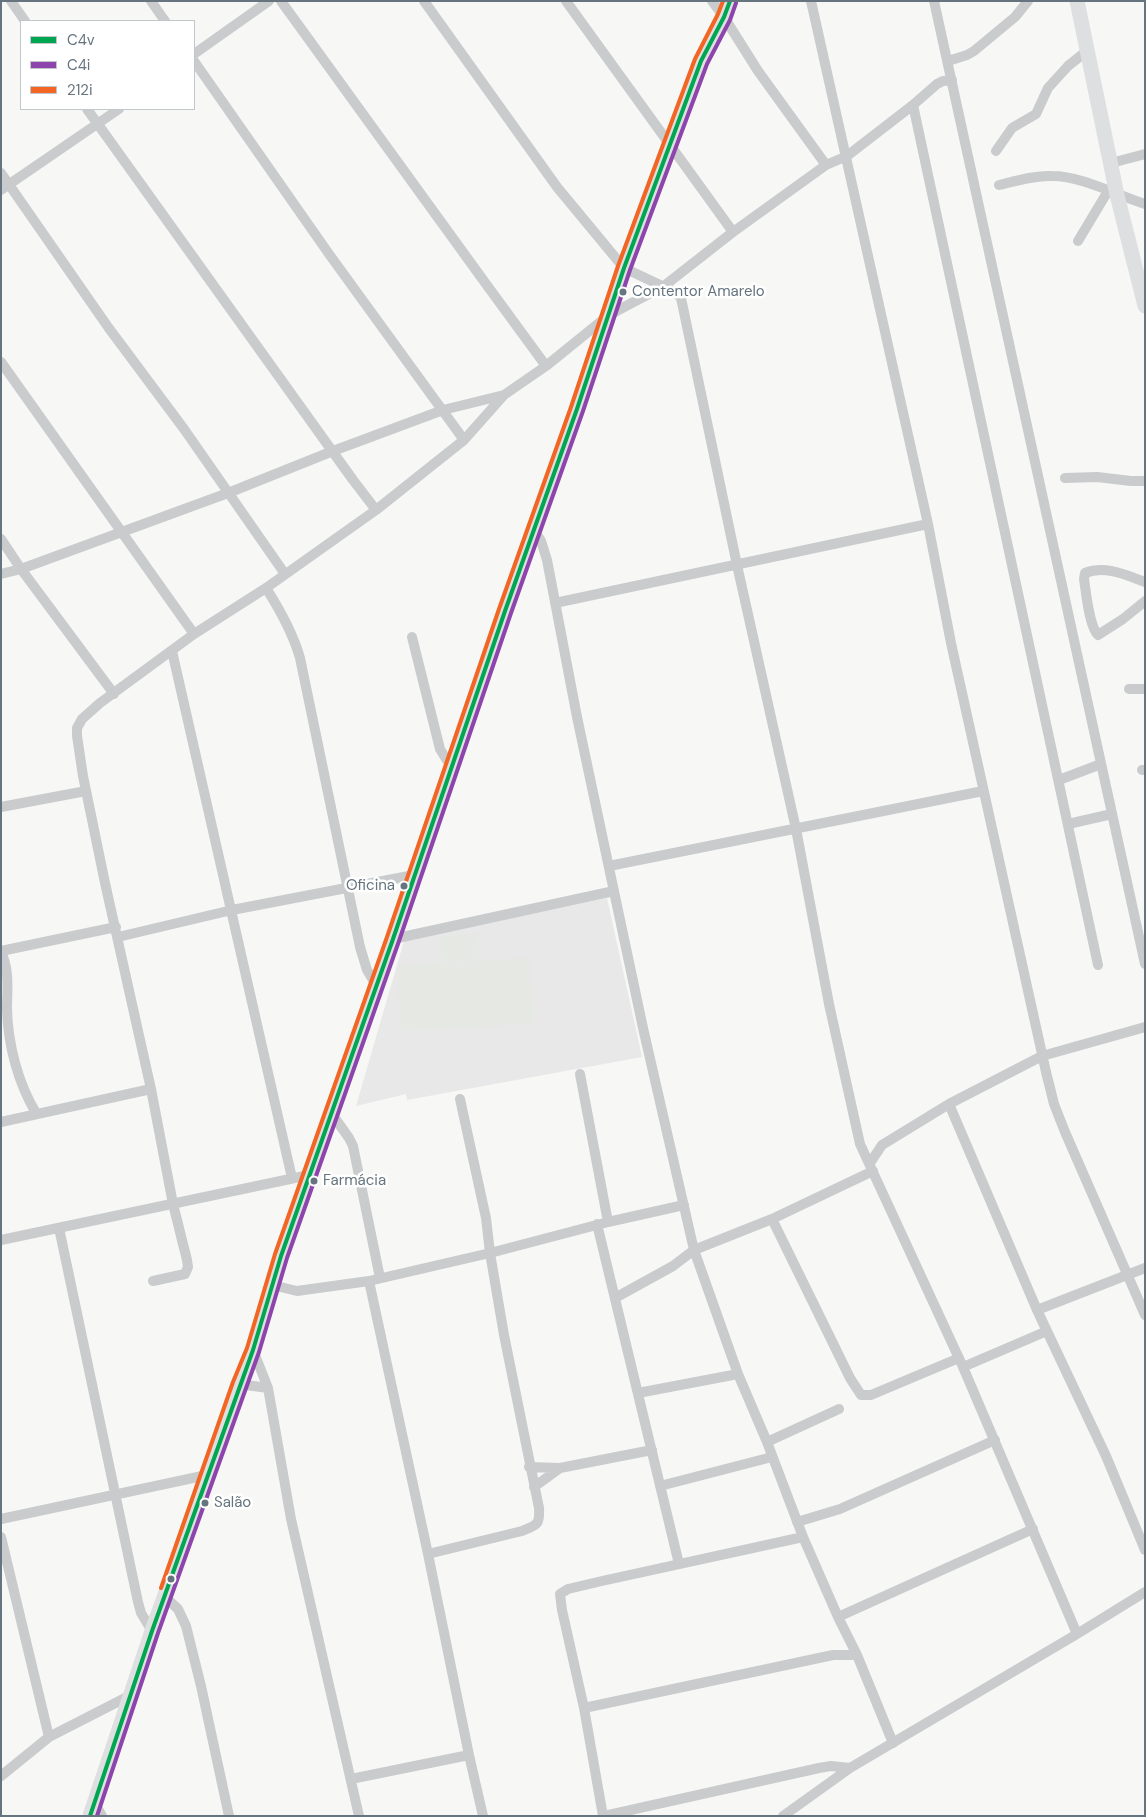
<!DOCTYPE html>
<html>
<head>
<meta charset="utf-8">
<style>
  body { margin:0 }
  #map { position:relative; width:1146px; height:1817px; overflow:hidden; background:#f7f7f6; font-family:"DM Sans",sans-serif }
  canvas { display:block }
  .frame { position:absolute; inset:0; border:2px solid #65747e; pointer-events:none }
  .legend { position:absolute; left:20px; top:20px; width:175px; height:90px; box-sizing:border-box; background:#fff; border:1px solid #c1c7cb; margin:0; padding:6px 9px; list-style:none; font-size:15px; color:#65747e }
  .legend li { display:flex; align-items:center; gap:10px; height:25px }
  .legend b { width:25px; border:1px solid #c1c7cb }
</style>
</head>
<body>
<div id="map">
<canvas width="1146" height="1817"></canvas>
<div class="frame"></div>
<ul class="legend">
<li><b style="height:6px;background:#00a651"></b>C4v</li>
<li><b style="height:6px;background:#8e44ad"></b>C4i</li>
<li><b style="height:6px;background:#f26522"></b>212i</li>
</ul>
</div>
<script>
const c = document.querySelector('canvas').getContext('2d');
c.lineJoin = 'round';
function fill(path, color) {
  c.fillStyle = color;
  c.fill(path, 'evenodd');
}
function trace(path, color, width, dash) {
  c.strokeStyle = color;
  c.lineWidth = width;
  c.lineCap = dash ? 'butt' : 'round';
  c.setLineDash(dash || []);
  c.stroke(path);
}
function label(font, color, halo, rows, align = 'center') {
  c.font = font + ' "DM Sans",sans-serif';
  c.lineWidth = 5;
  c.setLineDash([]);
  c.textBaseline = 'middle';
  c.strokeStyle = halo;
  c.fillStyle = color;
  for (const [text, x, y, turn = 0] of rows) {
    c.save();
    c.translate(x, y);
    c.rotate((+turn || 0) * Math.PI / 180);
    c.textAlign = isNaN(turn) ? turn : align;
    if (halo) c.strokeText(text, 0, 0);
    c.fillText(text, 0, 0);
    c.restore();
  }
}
fill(new Path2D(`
  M607,898L642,1057L407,1100L406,1094L356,1106L404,941Z`), '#e7e8e7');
fill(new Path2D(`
  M477,934L479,960L442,962L440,937Z
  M529,958L534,1023L401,1031L397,966Z`), '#e6e8e4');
trace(new Path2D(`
  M11,1L25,21
  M151,1L165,21
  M281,1C370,123 457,245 546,366
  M424,1L557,187L624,268L675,292L681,298L737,565L796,829L829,1004L860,1144L963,1367L1077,1634
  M566,1L733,232
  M712,1L724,17L758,71L826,165
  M811,1L928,524L951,643L1046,1072L1054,1104L1065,1132L1145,1315
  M934,1L1145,964
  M194,54L269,1
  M194,61L329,254L464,440
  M948,61L967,55L974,51L1015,17L1028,1
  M913,105L1098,965
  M87,109L353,480L376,510
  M996,151L1012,128L1036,114L1048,88L1068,66L1088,50
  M1111,163L1145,154
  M1,173L108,327L184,429L285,574
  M999,185C1016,181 1035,175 1052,176C1082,176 1116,195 1145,204
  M1,190L119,109
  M1078,241L1108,191
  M1,362L194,634
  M1065,478L1097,477L1131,481H1145
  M534,530L541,541L547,560L577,717L643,1028L694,1250L738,1374L767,1442L803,1537L838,1617L857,1655L893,1743
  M1,539L21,569L114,694
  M1,574L21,569L228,493L333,451L443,410L504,395
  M1145,582C1126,575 1105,565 1085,573L1084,579C1086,592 1089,626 1098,635L1123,619L1145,601
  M266,588C280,610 293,633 300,658L360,947L367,970L376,985
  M555,603L928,524
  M412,637L440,749L446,759L452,765
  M172,651L292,1178
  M1129,689H1145
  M1142,770H1145
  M1059,780L1101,764
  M1,807L86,791
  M1068,824L1112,814
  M609,866L983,791
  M118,937L232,910L414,875
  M393,939L614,891
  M1,951L116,927
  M1,952C10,971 7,989 7,1009C8,1045 18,1083 36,1113
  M580,1074L608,1222
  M949,1104L1037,1310L1106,1456L1145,1550
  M332,1114L349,1138L353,1146L380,1278
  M1,1122L151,1089
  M870,1163L882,1145L949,1104L1042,1056L1145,1027
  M772,1219L850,1378L861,1395H871L959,1358
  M597,1224L679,1564
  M59,1228L138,1602L141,1613L152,1631
  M1,1240L309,1175
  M153,1281L185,1274L188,1267L187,1260L173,1204L151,1089L105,883L83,776L77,736V728L82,719L100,703L194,634L266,588L376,510L464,440L504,395L546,366L609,315L664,286L733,232L826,165L847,156L913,105L937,84L943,81L952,80
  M369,1281L428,1554L469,1755L483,1816
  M272,1285L297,1291L369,1281L490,1253L608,1222L684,1205
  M615,1298L673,1266L694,1250L772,1219L873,1171
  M1037,1310L1145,1268
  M253,1350L268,1388L291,1519L359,1816
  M963,1367L1047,1331
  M239,1384L268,1388
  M638,1393L738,1374
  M767,1442L839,1409
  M529,1467L560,1468L652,1450
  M660,1486L772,1457
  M534,1487L560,1468
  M1,1519L207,1475
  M797,1522L840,1509L995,1440
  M1,1537L49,1737
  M428,1554L522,1531C537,1525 540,1525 539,1508L504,1335L490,1253L486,1218L460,1099
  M164,1596L178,1609L186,1626L201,1686L229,1816
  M838,1617L1033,1529
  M584,1708L833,1655H857
  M1,1776L49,1737L131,1695
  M351,1779L469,1755
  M94,1802L102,1816
  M603,1816L584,1708L562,1610L560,1594L568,1589L602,1581L803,1537
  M604,1816L819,1768L831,1766L850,1768
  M783,1816L850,1768L1077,1634L1145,1592`), '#c9cbcc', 10);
trace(new Path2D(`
  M1077,1L1117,195L1145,306
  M90,1816L152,1631L253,1350L281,1256L393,939L505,611L577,409L624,268L654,184L701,61L724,17L730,1`), '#dedfe0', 15);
trace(new Path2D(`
  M90,1816L152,1631L253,1350L281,1256L393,939L505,611L577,409L624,268L701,61L724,17L730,1`), '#00a651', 4);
trace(new Path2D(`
  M97,1816L158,1633L259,1352L287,1258L399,941L511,613L583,411L630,270L707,64L730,20L736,3`), '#8e44ad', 4);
trace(new Path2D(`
  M161,1588L233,1382L247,1348L275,1254L387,937L499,609L571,407L618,266L695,59L718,14L723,1`), '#f26522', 4);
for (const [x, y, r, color] of [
  [623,292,4.5,"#65747e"],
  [404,886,4.5,"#65747e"],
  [314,1181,4.5,"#65747e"],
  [205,1503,4.5,"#65747e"],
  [171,1579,4.5,"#65747e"]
]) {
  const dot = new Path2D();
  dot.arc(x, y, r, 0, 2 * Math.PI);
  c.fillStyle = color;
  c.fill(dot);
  trace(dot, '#fff', 2);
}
label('15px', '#65747e', '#fff', [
  ["Contentor Amarelo",632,292],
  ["Oficina",395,886,"right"],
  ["Farmácia",323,1181],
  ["Salão",214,1503]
], 'left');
</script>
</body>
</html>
